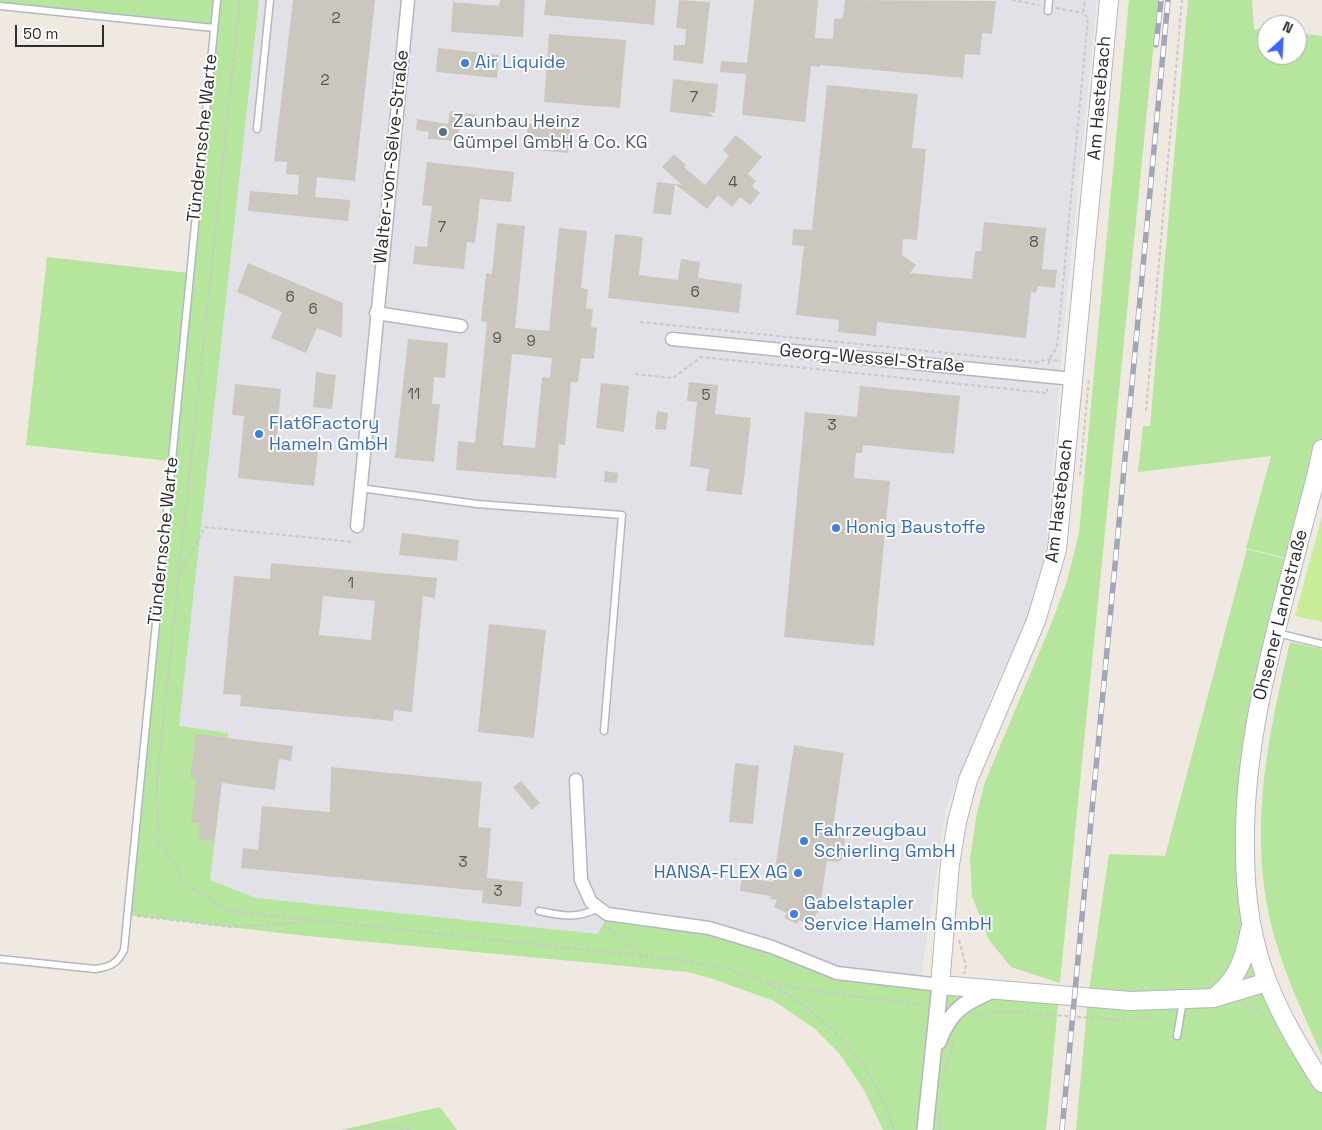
<!DOCTYPE html>
<html>
<head>
<meta charset="utf-8">
<style>
  body { margin:0 }
  #map { position:relative; width:1322px; height:1130px; overflow:hidden; background:#efe9e1; font-family:"Space Grotesk",sans-serif }
  canvas { display:block }
  .north { position:absolute; left:1257px; top:15px; width:50px; height:50px; box-sizing:border-box; background:#fff; border:1px solid #ababab; border-radius:50%; rotate:25deg; font-size:14px; font-weight:700; line-height:20px; text-align:center; color:#2e2e2e }
  .north::after { content:''; display:block; margin:auto; width:18px; height:22px; background:#4264fb; clip-path:polygon(50% 0,100% 100%,50% 72%,0 100%) }
  .scale { position:absolute; left:15px; top:25px; width:89px; height:22px; box-sizing:border-box; border:2px solid #2e2e2e; border-top:0; padding-left:6px; font-size:15px; line-height:18px; white-space:nowrap; color:#2e2e2e; -webkit-text-stroke:4px #fff; paint-order:stroke }
</style>
</head>
<body>
<div id="map">
<canvas width="1322" height="1130"></canvas>
<div class="north">N</div>
<div class="scale">50 m</div>
</div>
<script>
const c = document.querySelector('canvas').getContext('2d');
c.lineJoin = 'round';
function fill(path, color) {
  c.fillStyle = color;
  c.fill(path, 'evenodd');
}
function trace(path, color, width, dash) {
  c.strokeStyle = color;
  c.lineWidth = width;
  c.lineCap = dash ? 'butt' : 'round';
  c.setLineDash(dash || []);
  c.stroke(path);
}
function label(font, color, halo, rows, align = 'center') {
  c.font = font + ' "Space Grotesk",sans-serif';
  c.lineWidth = 4;
  c.setLineDash([]);
  c.textBaseline = 'middle';
  c.strokeStyle = halo;
  c.fillStyle = color;
  for (const [text, x, y, turn = 0] of rows) {
    c.save();
    c.translate(x, y);
    c.rotate((+turn || 0) * Math.PI / 180);
    c.textAlign = isNaN(turn) ? turn : align;
    if (halo) c.strokeText(text, 0, 0);
    c.fillText(text, 0, 0);
    c.restore();
  }
}
fill(new Path2D(`
  M222,0H1097L1062,346L1046,551L1030,617L1000,676L946,809L918,998L142,899Z`), '#e3e1e8');
fill(new Path2D(`
  M0,0H217L214,28L0,6Z
  M218,0H259L179,726L228,733L210,880L256,898L598,934L608,915L709,929L836,974L940,986L1059,996L1046,1130H883L864,1090L839,1053L815,1029L774,1001L713,979L688,972L307,936L128,915Z
  M1129,0H1158L1060,983L1011,967L989,940L972,896L970,858L977,813L985,782L1052,622L1067,581L1079,533Z
  M1188,0H1252L1254,29L1267,30V55H1297V33L1322,36V449L1294,560L1246,548L1271,456L1138,472L1143,426H1150Z
  M47,257L189,273L168,461L26,445Z
  M1247,549L1293,561L1244,832L1266,982L1214,997H1088L1109,854L1165,856Z
  M1290,642L1322,649V1056C1305,1018 1287,980 1275,939C1246,839 1267,741 1290,642Z
  M1267,983L1322,1088V1130H1076L1088,998L1130,1002Z
  M440,1107L457,1130H341Z`), '#b6e59e');
fill(new Path2D(`
  M1322,516V622L1295,616Z`), '#c9ec9a');
fill(new Path2D(`
  M293,0H375L355,181L317,177L315,197L350,200L348,221L248,211L250,191L298,195L299,175L286,174L287,162L274,161Z
  M500,0H525L523,37L451,32L453,2L499,6Z
  M546,0H656L654,25L544,15Z
  M679,0L710,2L703,64L673,60L674,45H685L686,29L676,28Z
  M754,0H818L815,38L833,39L834,19L843,18L845,0L996,1L992,34L982,33L980,55L965,54L963,78L820,65V67L811,66L805,122L742,115L746,74L720,72L721,61L747,63Z
  M549,34L626,40L620,108L544,102Z
  M438,48L499,55L497,78L436,72Z
  M673,79L718,84L715,113L708,112L714,117L670,112Z
  M827,85L918,94L912,148L926,149L917,240L903,239L902,255L916,265L910,273L972,279L975,251H981L984,222L1046,228L1042,269L1057,270L1055,288L1038,286L1036,293L1031,292L1026,338L877,322L876,336L838,332L839,320L796,315L804,246L792,245L793,229L812,230Z
  M450,111L477,115L475,127L460,125L458,141L428,139L429,132L416,130L417,119L448,124Z
  M528,124L571,128L568,153L526,149Z
  M736,135L762,157L748,174L756,181L752,186L760,193L750,205L740,197L732,207L718,195L707,209L675,184L682,185L662,167L674,154L686,165L684,167L705,185L729,156L723,150Z
  M427,162L514,172L511,202L480,199L475,243L467,242L464,269L413,264L415,246L427,247L432,206L422,205Z
  M657,182L675,184L671,215L653,213Z
  M497,223L525,226L515,328L549,331L559,228L587,231L581,288L588,289L586,308L593,309L591,327L597,328L594,359L581,358L578,382H571L565,445L559,444L556,478L456,470L458,441L475,443L487,322L481,321L486,273L492,274ZM512,354L552,358L550,378L542,377L535,448L503,445Z
  M615,234L643,237L639,275L678,280L681,259L700,262L698,278L742,284L739,313L608,298Z
  M248,263L343,303L342,338L317,328L306,353L271,338L282,312L237,292Z
  M408,339L448,343L445,378L434,377L432,404H440L434,462L395,458Z
  M316,372L336,375L332,409L313,407Z
  M689,382L718,385L715,414L751,418L742,495L706,491L709,469L690,466L697,402L687,401Z
  M601,383L629,386L624,432L596,428Z
  M235,384L281,389L276,448L318,452L314,486L238,478L244,416L232,415Z
  M860,386L960,396L954,454L863,445L862,453H856L854,478L890,481L874,646L784,637L805,412L857,417Z
  M657,411L668,413L666,430L655,429Z
  M605,471L618,473L617,483L604,482Z
  M402,533L459,540L457,561L399,555Z
  M271,563L437,578L435,598L423,596L412,712L394,710L393,721L240,706L241,695L223,694L234,576L270,579ZM323,596L375,601L371,640L319,635Z
  M489,624L546,630L534,738L478,732Z
  M196,734L293,746L291,761L279,759L275,790L222,783L214,841L198,839L200,823L191,822L196,779L190,778Z
  M794,745L844,753L832,833L841,834L845,839L843,859L837,862L827,861L820,906L811,926L799,920L797,924L784,918L787,913L774,907L777,900L770,899L771,896L740,891L742,877L773,882Z
  M735,763L759,766L753,824L729,822Z
  M331,767L482,782L478,827L491,828L487,878L523,882L521,907L482,903L483,891L241,868L243,848L258,850L262,806L330,812Z
  M521,781L540,803L532,810L513,787Z`), '#cbc7bf');
const service = new Path2D(`
  M0,6L214,28
  M1048,11L1049,0
  M257,129L270,0
  M360,488L477,504L622,515L604,731
  M1277,633L1322,644
  M539,911C563,916 576,919 599,908
  M0,959L95,969C110,967 117,964 124,950L217,0
  M1177,1036L1183,1000`);
const minor = new Path2D(`
  M376,313L461,326
  M672,339L1073,379
  M357,526L408,0
  M576,780L581,880L591,902L607,914L709,928L772,947L837,973L940,985`);
const tertiary = new Path2D(`
  M938,1042C950,1011 963,1003 993,990
  M925,1130L940,985`);
const secondary = new Path2D(`
  M1109,0L1057,550L1036,621L968,780L957,822L950,864L940,985L1130,1001L1214,998L1267,982
  M1322,449C1317,476 1309,503 1302,530C1275,635 1243,739 1245,849C1245,895 1251,941 1268,983C1282,1019 1302,1051 1322,1083
  M1217,995C1239,977 1245,956 1250,929`);
trace(service, '#b4b7c1', 9);
trace(minor, '#b4b7c1', 15);
trace(tertiary, '#b4b7c1', 18);
trace(secondary, '#b4b7c1', 20);
trace(new Path2D(`
  M240,0L157,780L158,840L186,884L229,911L689,961L727,969L763,981L821,992L925,1005
  M1012,0L1039,5
  M1056,8L1083,13
  M640,322L1036,362L1049,359L1061,361
  M1049,364V359L1057,347L1088,18L1083,13L1085,0
  M635,374L673,378L701,357L1047,393V389
  M1146,411L1182,0
  M1080,475L1089,378
  M180,573L205,527L354,542
  M137,916L231,927L307,922
  M608,927L643,956
  M959,940L966,966L964,974
  M767,983C827,1014 874,1065 894,1130
  M1244,1005L1258,1010L1268,1021
  M974,1016L1000,1011L1119,1020L1155,1016
  M945,1072L954,1041
  M348,1130C369,1125 390,1125 411,1130
  M940,1130L941,1114`), '#c9c9c9', 2, [4, 2.5]);
trace(service, '#fff', 6);
trace(minor, '#fff', 12);
trace(tertiary, '#fff', 15);
trace(secondary, '#fff', 18);
const rail = new Path2D(`
  M1156,45L1161,0
  M1062,1130L1168,0`);
trace(rail, '#a3a6b8', 5.5);
trace(rail, '#fff', 4, [11]);
for (const [x, y, r, color] of [
  [465,63,5,"#3f7fe0"],
  [443,132,5,"#5c6f8a"],
  [259,434,5,"#3f7fe0"],
  [836,528,5,"#3f7fe0"],
  [804,841,5,"#3f7fe0"],
  [798,873,5,"#3f7fe0"],
  [794,914,5,"#3f7fe0"]
]) {
  const dot = new Path2D();
  dot.arc(x, y, r, 0, 2 * Math.PI);
  c.fillStyle = color;
  c.fill(dot);
  trace(dot, '#fff', 2);
}
label('15px', '#555452', null, [
  ["2",336,19],
  ["2",325,81],
  ["7",694,98],
  ["4",733,183],
  ["7",442,228],
  ["8",1034,243],
  ["6",695,293],
  ["6",290,298],
  ["6",313,310],
  ["9",497,339],
  ["9",531,342],
  ["11",414,395],
  ["5",706,396],
  ["3",832,426],
  ["1",351,584],
  ["3",463,863],
  ["3",498,892]
]);
label('18px', '#366cbe', '#fff', [
  ["Air Liquide",475,63],
  ["Flat6Factory",269,424],
  ["Hameln GmbH",269,445],
  ["Honig Baustoffe",846,528],
  ["Fahrzeugbau",814,831],
  ["Schierling GmbH",814,852],
  ["HANSA-FLEX AG",788,873,"right"],
  ["Gabelstapler",804,904],
  ["Service Hameln GmbH",804,925]
], 'left');
label('18px', '#2e2e2e', '#fff', [
  ["Am Hastebach",1100,98,-85],
  ["Tündernsche Warte",203,138,-84],
  ["Walter-von-Selve-Straße",392,157,-84],
  ["Georg-Wessel-Straße",872,359,5],
  ["Am Hastebach",1060,501,-83],
  ["Tündernsche Warte",164,541,-84],
  ["Ohsener Landstraße",1281,615,-76]
]);
label('18px', '#4e5e75', '#fff', [
  ["Zaunbau Heinz",453,122],
  ["Gümpel GmbH & Co. KG",453,143]
], 'left');
</script>
</body>
</html>
